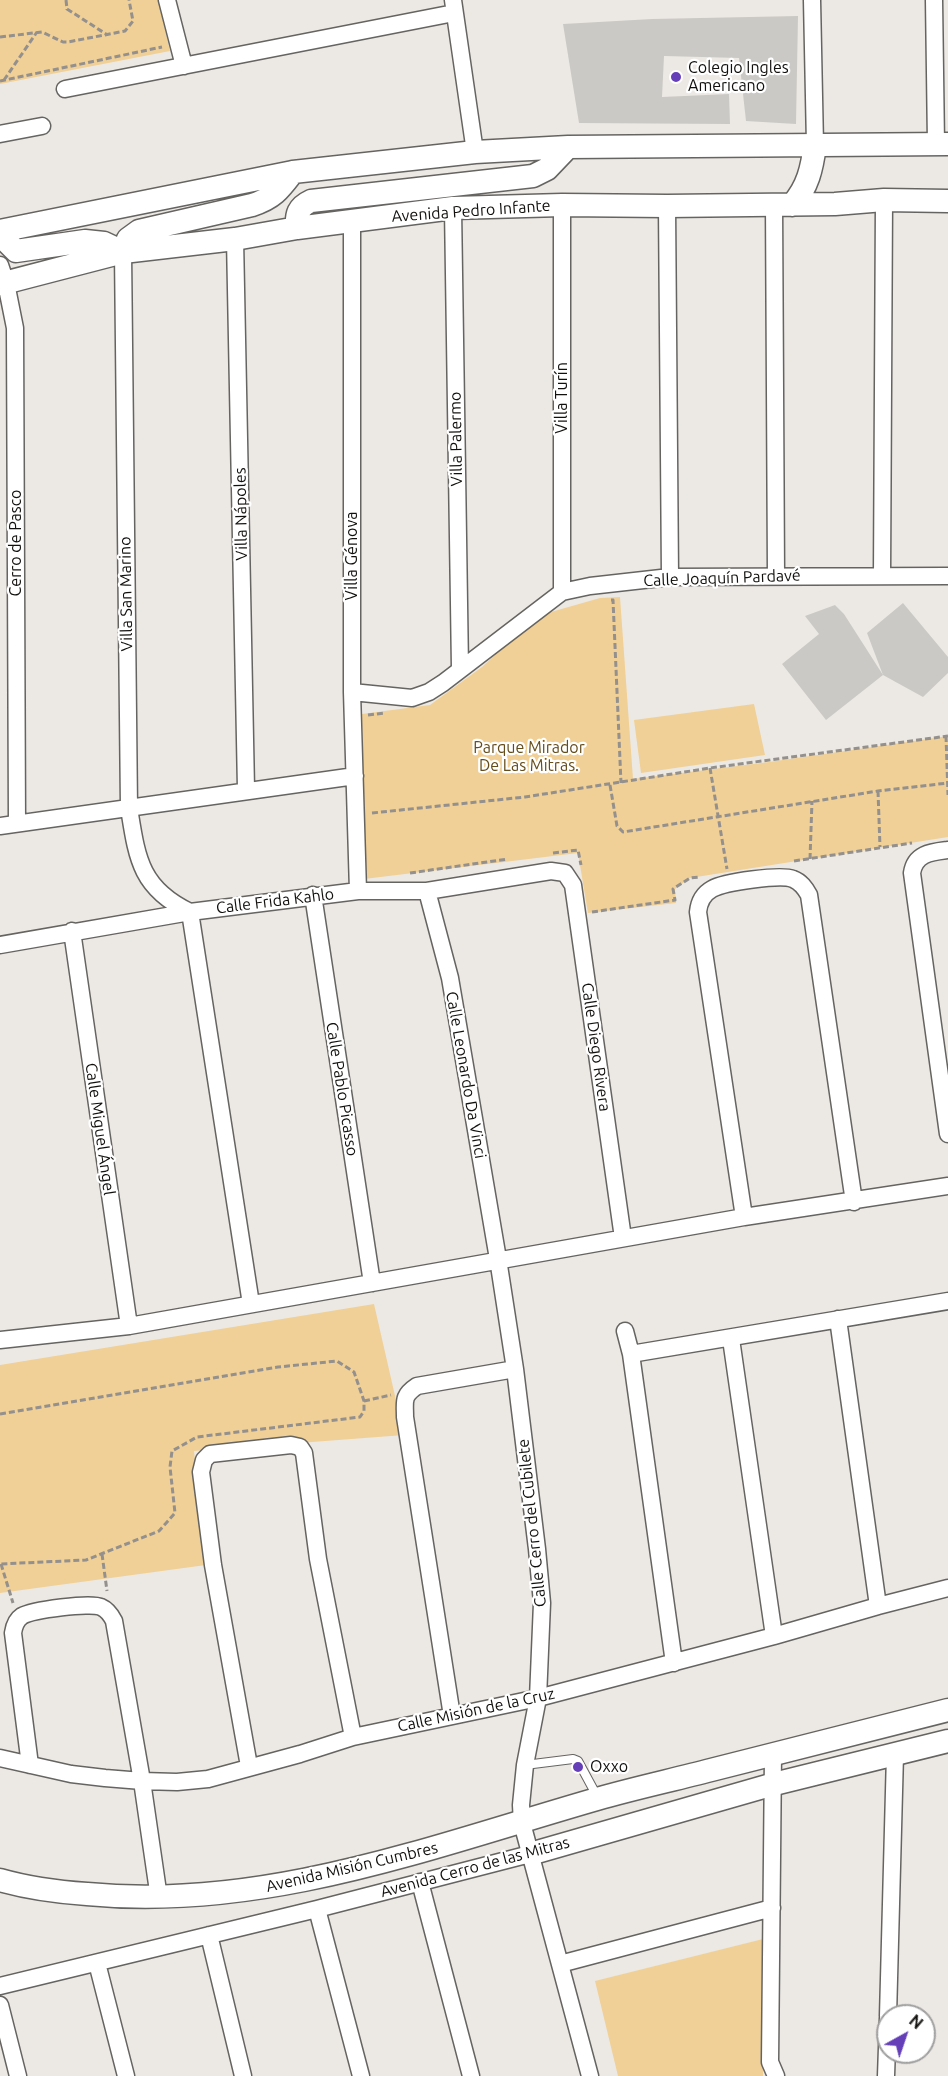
<!DOCTYPE html>
<html>
<head>
<meta charset="utf-8">
<style>
  body { margin:0 }
  #map { position:relative; width:948px; height:2076px; overflow:hidden; background:#ece9e5; font-family:Ubuntu,sans-serif }
  canvas { display:block }
  .north { position:absolute; left:876px; top:2004px; width:60px; height:60px; box-sizing:border-box; background:#fff; border:2px solid #a09f9f; border-radius:50%; rotate:40deg; font-size:16px; font-weight:700; line-height:24px; text-align:center; color:#11100e }
  .north::after { content:''; display:block; margin:auto; width:21px; height:27px; background:#643fb8; clip-path:polygon(50% 0,100% 100%,50% 72%,0 100%) }
</style>
</head>
<body>
<div id="map">
<canvas width="948" height="2076"></canvas>
<div class="north">N</div>
</div>
<script>
const c = document.querySelector('canvas').getContext('2d');
c.lineJoin = 'round';
function fill(path, color) {
  c.fillStyle = color;
  c.fill(path, 'evenodd');
}
function trace(path, color, width, dash) {
  c.strokeStyle = color;
  c.lineWidth = width;
  c.lineCap = dash ? 'butt' : 'round';
  c.setLineDash(dash || []);
  c.stroke(path);
}
function label(font, color, halo, rows, align = 'center') {
  c.font = font + ' Ubuntu,sans-serif';
  c.lineWidth = 4.5;
  c.setLineDash([]);
  c.textBaseline = 'middle';
  c.strokeStyle = halo;
  c.fillStyle = color;
  for (const [text, x, y, turn = 0] of rows) {
    c.save();
    c.translate(x, y);
    c.rotate((+turn || 0) * Math.PI / 180);
    c.textAlign = isNaN(turn) ? turn : align;
    if (halo) c.strokeText(text, 0, 0);
    c.fillText(text, 0, 0);
    c.restore();
  }
}
fill(new Path2D(`
  M0,0H158L170,51L0,84Z
  M620,597L633,779L769,762L948,736V837L690,878L675,889L676,903L588,913L578,853L364,879L362,714L430,705L482,667L537,616L600,598Z
  M754,704L765,755L641,773L634,720Z
  M374,1304L404,1435L194,1451L206,1565L0,1593V1365Z
  M763,1939V2076H618L595,1981Z`), '#f0d096');
fill(new Path2D(`
  M798,16L796,124L746,121L739,58L664,56L662,97L729,94L730,124L579,123L563,24L652,19Z
  M903,603L948,657V673L923,697L883,675L867,633Z
  M835,605L844,614L883,675L826,720L782,664L819,634L805,616Z`), '#cbc9c5');
const lane = new Path2D(`
  M525,1765L573,1759L578,1761L598,1798`);
const street = new Path2D(`
  M167,0L184,66
  M453,0L475,152
  M812,0L815,145
  M934,0L936,144
  M65,89L454,13
  M0,134L42,126
  M774,204L776,576
  M667,206L670,577
  M453,208L460,669
  M352,220V692L358,891
  M235,239L246,789
  M123,252L129,808C137,858 140,888 190,912L251,1304
  M0,265L6,283L15,328L17,823
  M882,575L884,200
  M562,592V205
  M352,692L412,698L429,692L443,683L562,592L590,586L670,577L948,576
  M0,826L355,776
  M948,850C932,852 915,853 912,873L948,1134
  M427,891L450,978L498,1259L515,1369L537,1549L542,1603L538,1698L525,1765L521,1805L522,1823L590,2076
  M313,895L372,1283
  M72,931L129,1326
  M0,945L190,912L358,891H427L551,871L565,873L573,885L623,1238
  M744,1217L698,912C699,902 703,894 712,889C724,882 781,874 793,879C801,882 805,888 809,895L854,1202
  M838,1319L878,1606
  M625,1331L631,1354L674,1663
  M731,1339L774,1636
  M0,1340L129,1326L744,1217L948,1186
  M631,1354L948,1301
  M452,1716L405,1417C405,1401 402,1396 417,1386L515,1369
  M773,1754L770,2062L776,2076
  M0,1758L71,1774L105,1778L142,1781L177,1782L208,1779L300,1754L353,1737L538,1698L774,1636L878,1606L948,1588
  M30,1765L13,1633C14,1626 16,1620 22,1616C32,1610 91,1602 101,1607C108,1610 111,1615 114,1621L142,1781L159,1898
  M249,1766L213,1565L201,1472L204,1460L210,1454L291,1445L300,1447L304,1453L318,1559L353,1737
  M420,1882L471,2076
  M317,1909L361,2076
  M209,1935L243,2076
  M97,1963L126,2076
  M560,1964L772,1908
  M0,1986L317,1909L530,1854
  M0,2005L18,2076
  M888,2016L895,1754
  M886,2076L888,2018`);
const secondary = new Path2D(`
  M792,205C808,187 812,168 815,145
  M297,228C296,214 298,207 311,201L533,176L547,169L568,147
  M6,230L8,243L16,251L85,241L104,243L123,252L128,239L139,231L252,205C274,198 280,189 293,172
  M0,231L293,172L475,152L568,147L948,144
  M0,284L123,252L235,239L297,228L453,208L562,205L667,206L835,204L884,200L948,201
  M530,1854L774,1784L948,1741
  M0,1880C28,1888 58,1892 87,1894C264,1911 430,1847 597,1799C635,1788 673,1780 711,1770C790,1750 869,1730 948,1710`);
trace(lane, '#666461', 10);
trace(street, '#666461', 19);
trace(secondary, '#666461', 25);
trace(new Path2D(`
  M66,0L67,9L106,34
  M0,37L42,32L63,42H68L125,31L133,21L129,0
  M4,80L37,32
  M0,81L162,47
  M611,600H613L621,783
  M368,715L385,713
  M946,736L948,795
  M710,768L727,869
  M610,785L617,826L623,832L878,791L948,783
  M878,791L880,847
  M372,813L525,797L710,768L948,736
  M553,853L578,850L581,865
  M810,859L812,801
  M794,861L912,843
  M410,873L508,859
  M592,912L675,900L673,889L690,878L699,877
  M364,1401L391,1395
  M0,1414L278,1367L337,1361L354,1372L364,1401V1411L360,1417L197,1437L172,1451L170,1467L175,1513L159,1531L86,1560L0,1564
  M102,1554L107,1591
  M1,1564L13,1603`), '#93908d', 3, [6, 3]);
trace(lane, '#fff', 8);
trace(street, '#fff', 16);
trace(secondary, '#fff', 22);
for (const [x, y, r, color] of [
  [676,77,6,"#643fb8"],
  [578,1767,6,"#643fb8"]
]) {
  const dot = new Path2D();
  dot.arc(x, y, r, 0, 2 * Math.PI);
  c.fillStyle = color;
  c.fill(dot);
  trace(dot, '#fff', 2);
}
label('16px', '#11100e', '#fff', [
  ["Colegio Ingles",688,68],
  ["Americano",688,86],
  ["Oxxo",590,1767]
], 'left');
label('16px', '#11100e', '#fff', [
  ["Avenida Pedro Infante",471,211,-4],
  ["Villa Turín",562,398,-90],
  ["Villa Palermo",456,439,-91],
  ["Villa Nápoles",241,514,-91],
  ["Cerro de Pasco",16,543,-90],
  ["Villa Génova",352,556,-90],
  ["Calle Joaquín Pardavé",722,578,-2],
  ["Villa San Marino",126,594,-91],
  ["Calle Frida Kahlo",275,901,-7],
  ["Calle Diego Rivera",596,1047,82],
  ["Calle Leonardo Da Vinci",466,1075,80],
  ["Calle Pablo Picasso",342,1089,81],
  ["Calle Miguel Ángel",100,1129,82],
  ["Calle Cerro del Cubilete",532,1523,-96],
  ["Calle Misión de la Cruz",476,1710,-12],
  ["Avenida Misión Cumbres",352,1867,-13],
  ["Avenida Cerro de las Mitras",475,1867,-15]
]);
label('16px', '#654d1b', '#fff', [
  ["Parque Mirador",529,748],
  ["De Las Mitras.",529,766]
]);
</script>
</body>
</html>
